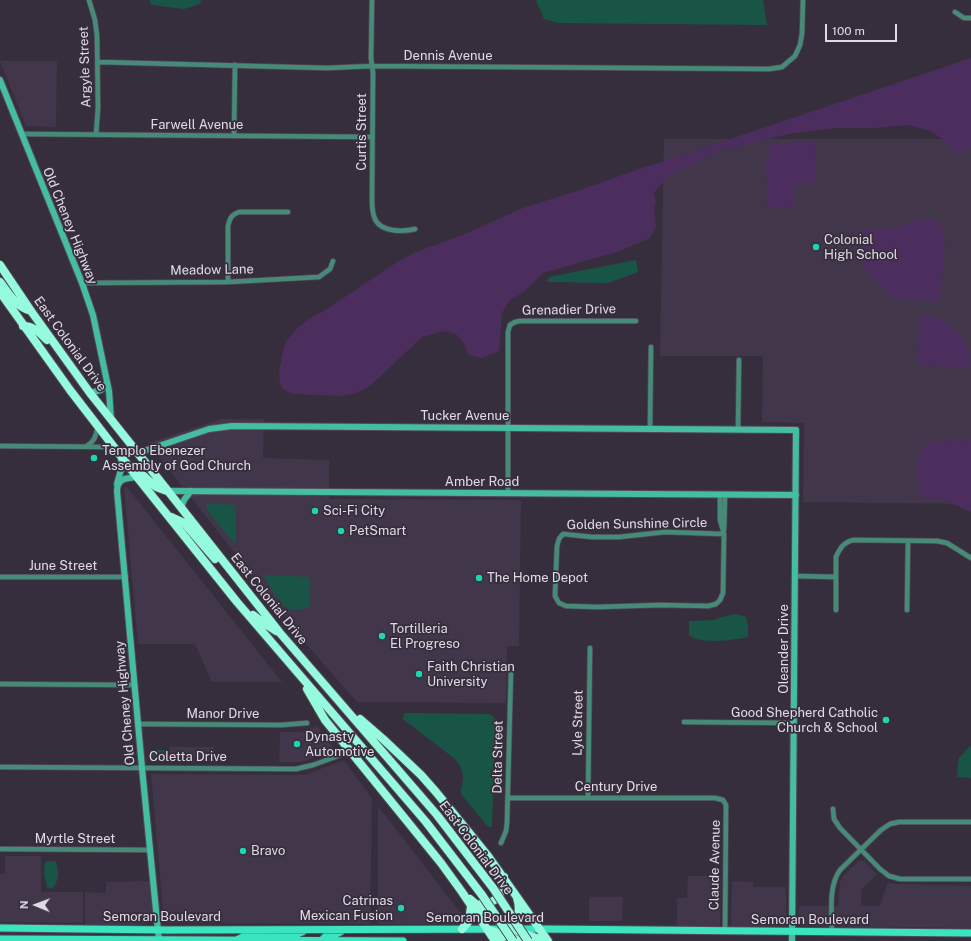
<!DOCTYPE html>
<html>
<head>
<meta charset="utf-8">
<style>
  body { margin:0 }
  #map { position:relative; width:971px; height:941px; overflow:hidden; background:#372e3d; font-family:"Public Sans",sans-serif }
  canvas { display:block }
  .north { position:absolute; left:16px; top:885px; width:40px; height:40px; -webkit-text-stroke:3px #372e3d; paint-order:stroke; rotate:271deg; font-size:11px; font-weight:700; line-height:16px; text-align:center; color:#e0dae4 }
  .north::after { content:''; display:block; margin:auto; width:14px; height:18px; background:#e0dae4; clip-path:polygon(50% 0,100% 100%,50% 72%,0 100%) }
  .scale { position:absolute; left:825px; top:24px; width:72px; height:18px; box-sizing:border-box; border:2px solid #e0dae4; border-top:0; padding-left:5px; font-size:12px; line-height:14px; white-space:nowrap; color:#e0dae4; -webkit-text-stroke:3px #372e3d; paint-order:stroke }
</style>
</head>
<body>
<div id="map">
<canvas width="971" height="941"></canvas>
<div class="north">N</div>
<div class="scale">100 m</div>
</div>
<script>
const c = document.querySelector('canvas').getContext('2d');
c.lineJoin = 'round';
function fill(path, color) {
  c.fillStyle = color;
  c.fill(path, 'evenodd');
}
function trace(path, color, width, dash) {
  c.strokeStyle = color;
  c.lineWidth = width;
  c.lineCap = dash ? 'butt' : 'round';
  c.setLineDash(dash || []);
  c.stroke(path);
}
function label(font, color, halo, rows, align = 'center') {
  c.font = font + ' "Public Sans",sans-serif';
  c.lineWidth = 3.5;
  c.setLineDash([]);
  c.textBaseline = 'middle';
  c.strokeStyle = halo;
  c.fillStyle = color;
  for (const [text, x, y, turn = 0] of rows) {
    c.save();
    c.translate(x, y);
    c.rotate((+turn || 0) * Math.PI / 180);
    c.textAlign = isNaN(turn) ? turn : align;
    if (halo) c.strokeText(text, 0, 0);
    c.fillText(text, 0, 0);
    c.restore();
  }
}
fill(new Path2D(`
  M0,61H57L56,127L26,126Z
  M664,139H971V504L803,502L804,423L762,422L763,356H660Z
  M221,419H264L263,458L329,460V499L521,500L519,646H507L506,703L357,702L307,645L148,443Z
  M126,486L252,644L282,682H212L195,644H138L124,487Z
  M317,726L335,750L301,762H279L280,732H302Z
  M170,747H214V761H170Z
  M344,760L372,798L370,924L166,923L164,921L151,774L305,775Z
  M378,806L463,916L457,924H378Z
  M5,856H41V892H83V923L0,922V874H5Z
  M860,860L864,861L877,874L861,890V906H880L888,882L895,884L971,886V928L799,926V906H838L840,882L844,875Z
  M688,876H721L720,926H677V898H687Z
  M150,881L153,915L152,919L147,923L139,925H85V892L106,893V882Z
  M732,881L753,882V887H786V926H731Z
  M589,897H623L622,921H589Z`), '#42364b');
fill(new Path2D(`
  M971,58V147L956,155L947,143L931,131L908,125L876,128H837L793,133L719,151L688,166L668,177L653,194L656,201L654,210L656,226L650,238L617,252L543,273L525,291L510,300L502,313L499,351L481,358L469,355L463,342L456,334L443,331L422,337L370,386L356,393L341,396L292,394L283,389L280,383L279,372L283,351L287,340L298,327L309,319L324,311L399,261L416,252L465,234L523,208L583,189L639,169L662,162Z
  M792,141H815L816,184L794,185V207L768,208L766,160L769,159V144L792,143Z
  M927,219C931,219 937,219 939,223C950,235 941,286 939,301L895,299L867,272L859,257V229L900,228L902,225L911,224L914,220Z
  M919,316C941,315 960,327 967,348C969,354 970,361 968,367L921,366L918,363Z
  M932,440L935,441L971,440V512L942,499L922,498C917,481 913,449 932,440Z`), '#4b2e5e');
fill(new Path2D(`
  M149,0H201L200,4L184,9L152,5Z
  M536,0H763L767,25L558,23L544,19Z
  M636,260L638,272L608,283L547,282L549,277Z
  M207,503L236,505V542L234,543L210,514L206,506Z
  M263,575L310,577V607C305,608 296,611 291,610C281,608 269,583 263,575Z
  M736,614L746,617L748,627V637C734,640 699,645 689,635V621L715,620L722,617Z
  M406,713L489,714L493,716L495,720L492,827H488L461,794C460,791 462,788 462,784C465,775 461,766 455,759L403,719L404,714Z
  M971,745V778L957,777L959,758Z
  M154,750H166L169,751V756C165,759 156,760 152,757V753Z
  M51,861L56,862C59,873 59,881 52,889L47,887C45,879 43,870 45,862Z`), '#195547');
const street = new Path2D(`
  M89,0L95,20L97,36L98,108L96,135
  M372,0L371,58L373,73L372,199C372,205 372,215 376,221C383,232 403,232 415,229
  M955,12L964,18H971
  M98,62L327,68L372,66L769,69L782,67L795,56L800,45L802,34L803,0
  M22,134L372,137
  M234,136L235,65
  M228,282V226C230,218 231,215 239,212H288
  M82,283L228,282L319,277L330,269L333,261
  M650,428L651,347
  M738,429L739,360
  M0,446L114,447
  M87,446C95,441 96,435 98,426
  M508,494V332L510,325L515,322L520,321H636
  M720,495V520L724,534
  M724,530L725,495
  M665,532L724,534L723,593L720,600L716,604L708,606L660,605L598,607L566,606L559,603L555,596L557,546L559,539L563,534L592,537H619Z
  M795,576L836,577
  M0,577H126
  M836,610V557C840,548 843,543 853,540L937,541L947,543L971,558
  M907,610L908,541
  M0,684L135,685
  M684,722L794,723
  M138,724L281,725L307,723
  M0,767L296,769L313,765L349,752
  M508,798H715L723,800L726,805L725,932
  M588,798L590,648
  M833,809L834,819L840,828L880,869L889,876L900,879H971
  M501,843L506,831L507,823L511,670
  M0,849L150,850
  M832,932C832,912 828,887 840,870L881,830L890,824L899,822H971`);
const secondary = new Path2D(`
  M0,80L82,283L93,315L109,391L111,419
  M90,393L101,390L107,383
  M138,453L209,429L232,426L796,430L792,941
  M137,477C127,478 117,478 117,491L142,768L159,941
  M117,484L122,466L121,458
  M168,491L796,495
  M181,508L184,500L191,491`);
const primary = new Path2D(`
  M0,928L167,930L540,929L971,933
  M0,939L403,941
  M237,940L246,935H295L304,931
  M321,941L327,935H334L342,931`);
const highway = new Path2D(`
  M0,265L31,311L90,393L168,491L280,633L437,815L493,888
  M0,282C10,295 15,306 31,311
  M0,292L70,390L137,477L237,602L426,822L482,895
  M23,326C34,326 40,333 47,340
  M136,469L156,487L167,491
  M171,517L184,523L215,559
  M253,615L265,624L276,631
  M307,689L325,720L441,863L462,892L495,941
  M360,719L383,739L421,775L436,792L488,856L548,941
  M470,899L483,910L511,929L545,941
  M481,904C499,903 503,893 504,877
  M462,929L469,921L471,906
  M487,929L520,941
  M498,941C512,931 523,916 517,898`);
trace(street, '#524a58', 6);
trace(secondary, '#524a58', 8);
trace(primary, '#524a58', 9);
trace(highway, '#524a58', 10);
trace(street, '#468b79', 4.5);
trace(secondary, '#44bda0', 6);
trace(primary, '#3ae4bf', 7);
trace(highway, '#96fade', 8);
const highwayBridge = new Path2D(`
  M493,888L528,941
  M482,895L513,941`);
trace(highwayBridge, '#524a58', 10, []);
trace(highwayBridge, '#96fade', 8);
for (const [x, y, r, color] of [
  [816,247,4,"#1ed5b0"],
  [94,458,4,"#1ed5b0"],
  [315,511,4,"#1ed5b0"],
  [341,531,4,"#1ed5b0"],
  [479,578,4,"#1ed5b0"],
  [382,636,4,"#1ed5b0"],
  [419,674,4,"#1ed5b0"],
  [886,720,4,"#1ed5b0"],
  [297,744,4,"#1ed5b0"],
  [243,851,4,"#1ed5b0"],
  [401,908,4,"#1ed5b0"]
]) {
  const dot = new Path2D();
  dot.arc(x, y, r, 0, 2 * Math.PI);
  c.fillStyle = color;
  c.fill(dot);
  trace(dot, '#372e3d', 1.5);
}
label('13px', '#e0dae4', '#372e3d', [
  ["Dennis Avenue",448,56],
  ["Argyle Street",85,67,-92],
  ["Farwell Avenue",197,125],
  ["Curtis Street",362,132,-90],
  ["Old Cheney Highway",70,226,68],
  ["Meadow Lane",212,270,-1],
  ["Grenadier Drive",569,310,-1],
  ["East Colonial Drive",70,344,54],
  ["Tucker Avenue",465,416],
  ["Amber Road",482,482],
  ["Golden Sunshine Circle",637,524,-1],
  ["June Street",63,566],
  ["East Colonial Drive",269,599,51],
  ["Oleander Drive",784,649,-90],
  ["Old Cheney Highway",125,703,-95],
  ["Manor Drive",223,714],
  ["Lyle Street",578,723,-89],
  ["Coletta Drive",188,757],
  ["Delta Street",498,757,-89],
  ["Century Drive",616,787],
  ["Myrtle Street",75,839],
  ["East Colonial Drive",476,848,53],
  ["Claude Avenue",715,865,-89],
  ["Semoran Boulevard",162,917],
  ["Semoran Boulevard",485,918],
  ["Semoran Boulevard",810,920]
]);
label('13px', '#e0dae4', '#372e3d', [
  ["Colonial",824,240],
  ["High School",824,255],
  ["Templo Ebenezer",102,451],
  ["Assembly of God Church",102,466],
  ["Sci-Fi City",323,511],
  ["PetSmart",349,531],
  ["The Home Depot",487,578],
  ["Tortilleria",390,629],
  ["El Progreso",390,644],
  ["Faith Christian",427,667],
  ["University",427,682],
  ["Good Shepherd Catholic",878,713,"right"],
  ["Church & School",878,728,"right"],
  ["Dynasty",305,737],
  ["Automotive",305,752],
  ["Bravo",251,851],
  ["Catrinas",393,901,"right"],
  ["Mexican Fusion",393,916,"right"]
], 'left');
</script>
</body>
</html>
